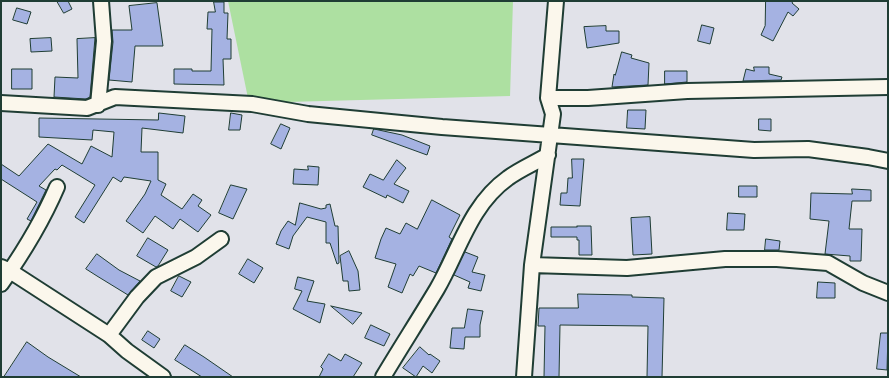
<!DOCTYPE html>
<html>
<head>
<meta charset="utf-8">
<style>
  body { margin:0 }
  #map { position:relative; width:889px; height:378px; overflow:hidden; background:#e1e2e9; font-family:Pangolin,sans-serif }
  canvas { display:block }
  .frame { position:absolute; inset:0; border:2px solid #1f3d34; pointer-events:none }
</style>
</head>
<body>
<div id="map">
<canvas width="889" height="378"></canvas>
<div class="frame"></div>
</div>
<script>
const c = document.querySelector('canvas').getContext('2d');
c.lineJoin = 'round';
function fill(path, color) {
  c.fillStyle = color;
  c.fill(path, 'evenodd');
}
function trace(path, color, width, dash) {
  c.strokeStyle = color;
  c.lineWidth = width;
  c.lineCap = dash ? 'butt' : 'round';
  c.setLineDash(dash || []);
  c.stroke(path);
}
fill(new Path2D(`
  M228,1H513L510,96L249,103Z`), '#ade0a1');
const building = new Path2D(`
  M57,1H68L72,9L64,13Z
  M766,1H793L792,3L799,9L793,16L788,12L773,41L761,35L765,26Z
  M214,2H224V13H228L227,39H231V59H223L224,85L174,84V69H192V71H211L212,29H207L208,12H215Z
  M157,3L163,46H135L132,82L109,80L113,42L112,30H132L129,6Z
  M17,8L31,12L27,24L13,20Z
  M702,25L714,28L710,44L698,41Z
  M606,26V31H619V43L587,48L584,27Z
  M51,38L52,51L31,52L30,39Z
  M95,38L90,97L86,99L54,97L55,77L78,78L77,39Z
  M622,52L632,55L631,58L649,63L648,85L612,87L614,74L615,75Z
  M754,67H769V74L782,77L781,80L743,81L746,69L754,71Z
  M12,69H32V89H12Z
  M665,71H687V82L665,84Z
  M628,110H646L645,129L627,128Z
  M159,113L185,116L183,133L142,128L141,152H158V180L166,184L161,195L182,209L193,194L202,200L198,206L211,215L198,232L180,219L173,229L155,216L143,233L126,221L145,194L151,181L124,177L121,182L113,177L84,223L75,217L95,185L62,165L57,170L55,169L39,186L46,190L31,221L27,219L37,202L1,179V164L19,176L48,144L82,164L91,146L112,157L114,132L93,130L92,140L39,137V118L158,120Z
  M231,113L242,115L240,130H229Z
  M759,119H771V131L759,130Z
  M281,124L290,128L281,149L271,144Z
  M374,129L402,135L430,146L427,155L372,135Z
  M572,159H584L580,206L560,205L561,193H567L568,178H572Z
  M397,160L406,168L394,184L409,191L403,203L387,195L386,198L363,187L370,174L383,180Z
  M308,166L319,167L318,185L293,184L294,169L308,170Z
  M231,185L247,189L233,219L219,213Z
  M739,186H757V197H739Z
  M852,189L871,190V201H852L849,229H862L861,261H850V256L825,254L829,221L810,219L811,193L852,194Z
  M432,200L460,215L449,237L452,239L436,273L419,266L413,276L410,274L402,293L388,287L396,264L375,258L381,239L386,228L400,234L406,223L417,229Z
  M300,203L321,209L326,208V205L330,204L335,226H338L339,263L337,264L330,243H326V222L307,217L293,236L289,249L276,244L281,231L288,221L295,225Z
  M728,213L745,214L744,230H727Z
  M650,217L652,254L633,255L631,218Z
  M577,226H591L592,255H579V240H577V237H551V227H577Z
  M148,238L168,250L158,266L156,267L137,256Z
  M766,239L780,241L779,250H765Z
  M349,251L358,271L360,290L349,291L348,281H343L340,256Z
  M465,252L478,257L472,272L485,275L481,291L468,288L470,282L454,275Z
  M97,254L119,270L140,281L128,295L97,276L86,269Z
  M248,259L263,268L254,283L239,274Z
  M179,276L191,282L182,297L171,291Z
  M298,277L314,281L307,301L325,304L320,323L293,309L302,291L295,289Z
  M818,282L835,283V298H817Z
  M578,294L632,295V297L664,298L662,377H647L648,326L560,325L559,377H544L545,326H538L539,308H578Z
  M331,306L362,313L353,324Z
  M468,309L483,311L480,325V337H465L464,349L450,348L452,328H464Z
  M371,325L390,334L384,346L365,338Z
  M148,331L160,339L154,348L142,340Z
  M881,333H888L887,370L877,369Z
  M27,342L48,357L81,377H4Z
  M185,345L204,357L233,377H202L175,360Z
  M420,347L429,355L430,354L440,361L432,373L423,366L416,377L403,368Z
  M329,354L341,361L345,354L362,363L353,377H319L323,369L321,367Z`);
fill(building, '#a5b2e2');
trace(building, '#1f3d34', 1);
const minor = new Path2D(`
  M548,98H588L687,91L888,87
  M1,103L87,108L115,97L252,104L308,114L442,127L754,150L808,149L868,157L888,161
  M98,105L104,41L101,1
  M532,265L627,268L725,259H777L828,263L863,283L888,293
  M1,267L10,271L109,335L127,351L163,377
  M1,284C23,253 42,222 57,187
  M109,335L137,297L156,277L196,257L221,239
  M383,377C401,347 419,319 437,289C459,251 470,205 508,178C520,169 535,163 548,155
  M524,377L532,265L553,114L548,98L556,1`);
trace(minor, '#1f3d34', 18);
trace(minor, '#fbf7ec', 14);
</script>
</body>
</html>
